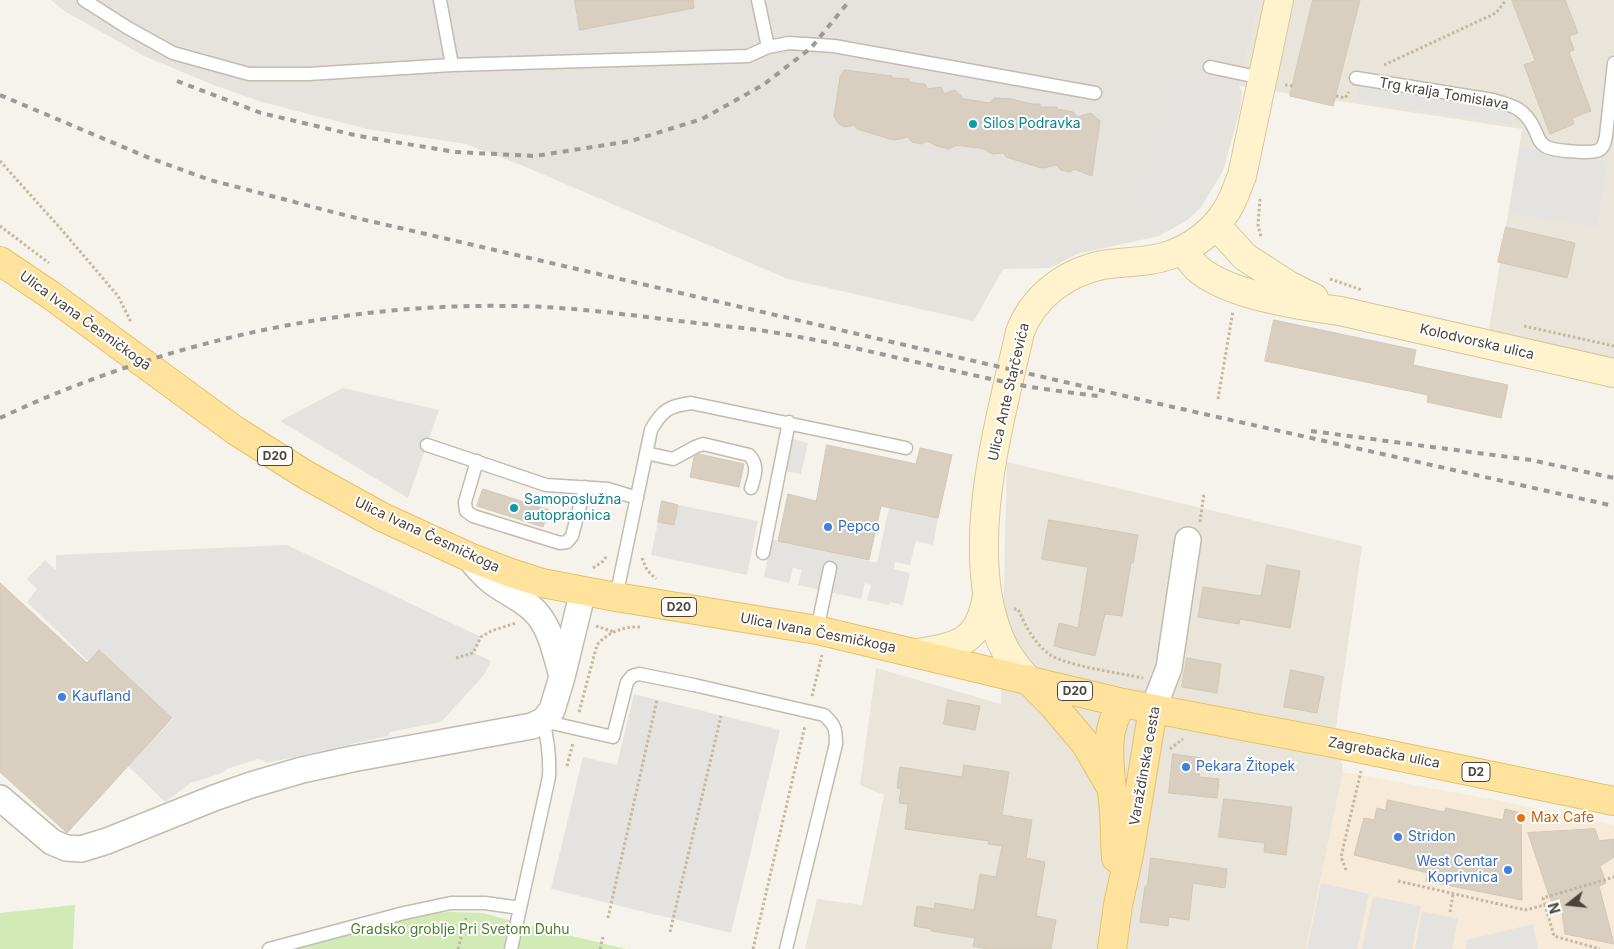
<!DOCTYPE html>
<html>
<head>
<meta charset="utf-8">
<style>
  body { margin:0 }
  #map { position:relative; width:1614px; height:949px; overflow:hidden; background:#f6f3ec; font-family:Inter,sans-serif }
  canvas { display:block }
  .north { position:absolute; left:1544px; top:879px; width:50px; height:50px; -webkit-text-stroke:4px #fff; paint-order:stroke; rotate:254deg; font-size:14px; font-weight:700; line-height:20px; text-align:center; color:#4b4439 }
  .north::after { content:''; display:block; margin:auto; width:18px; height:22px; background:#4b4439; clip-path:polygon(50% 0,100% 100%,50% 72%,0 100%) }
</style>
</head>
<body>
<div id="map">
<canvas width="1614" height="949"></canvas>
<div class="north">N</div>
</div>
<script>
const c = document.querySelector('canvas').getContext('2d');
c.lineJoin = 'round';
function fill(path, color) {
  c.fillStyle = color;
  c.fill(path, 'evenodd');
}
function trace(path, color, width, dash) {
  c.strokeStyle = color;
  c.lineWidth = width;
  c.lineCap = dash ? 'butt' : 'round';
  c.setLineDash(dash || []);
  c.stroke(path);
}
function label(font, color, halo, rows, align = 'center') {
  c.font = font + ' Inter,sans-serif';
  c.lineWidth = 4;
  c.setLineDash([]);
  c.textBaseline = 'middle';
  c.strokeStyle = halo;
  c.fillStyle = color;
  for (const [text, x, y, turn = 0] of rows) {
    c.save();
    c.translate(x, y);
    c.rotate((+turn || 0) * Math.PI / 180);
    c.textAlign = isNaN(turn) ? turn : align;
    if (halo) c.strokeText(text, 0, 0);
    c.fillText(text, 0, 0);
    c.restore();
  }
}
fill(new Path2D(`
  M1260,0H1614V363L1488,335L1522,129L1239,86Z
  M1007,462L1362,546L1336,727L1343,772L1306,949H805L817,899L862,905L884,795L860,785L876,668L1001,704Z`), '#eae5da');
fill(new Path2D(`
  M1343,772L1501,801L1614,825V949H1306Z`), '#f7ead8');
fill(new Path2D(`
  M51,0H1260L1239,86L1242,93L1240,110L1223,171L1201,207L1187,220L1159,236L1077,254L1050,268L1003,269L974,321L788,279L521,165L466,144L367,129L262,102L211,84L144,56L66,12Z`), '#e6e2dd');
fill(new Path2D(`
  M75,905L73,949H0V913Z
  M454,912L483,913L535,927L626,949H295L430,913Z`), '#d2eab5');
fill(new Path2D(`
  M1169,73L1231,85L1229,104L1201,207L1187,220L1168,231L1142,224L1146,202L1134,200L1138,177L1151,179Z
  M1359,87L1513,110L1511,124L1356,101Z
  M1520,147L1607,162L1597,227L1509,213Z
  M343,388L439,410L408,498L280,421Z
  M793,439L808,443L801,474L786,471Z
  M678,505L758,521L747,575L651,555L658,522L674,525Z
  M889,508L938,518L933,545L916,541L910,565L895,562L894,569L910,573L903,605L890,602L889,605L867,600L871,585L865,583L861,599L798,585L802,570L793,568L789,583L764,577L772,539L877,563Z
  M287,545L481,637L474,653L491,661L484,675L441,722L390,732L388,736L267,763L259,759L227,769L222,773L191,783L165,802L128,766L173,719L172,718L99,650L88,661L27,602L37,589L27,579L45,560L56,570V555Z
  M634,694L780,730L731,933L551,889L583,757L617,765Z
  M1321,883L1369,894L1357,949H1307Z
  M1373,896L1421,906L1412,949H1362Z
  M1422,911L1458,919L1452,949H1415Z
  M1533,924L1538,949H1466L1467,940Z`), '#e5e3e0');
const building = new Path2D(`
  M575,0H693L694,8L580,30Z
  M1313,0H1360L1333,106L1290,96Z
  M1512,0H1565L1578,33L1569,36L1574,50L1569,52L1591,111L1572,118L1574,124L1550,134L1524,65L1535,61Z
  M845,70L892,76V78L909,79V82L925,84L928,89L941,87L944,94L955,90L964,99L990,103L994,98L1011,99L1032,104H1040V107H1057V109L1073,112L1077,117L1091,113L1100,121L1092,176L1074,169L1070,172L1061,170L1056,165L1043,168L1038,167L1006,157L1004,153L993,154L988,152L985,149L957,145L949,149L937,146L927,141L921,144L912,142L908,137L895,140L890,139L857,129L855,125L845,127L839,124L834,117L840,77Z
  M1506,227L1575,243L1567,278L1498,262Z
  M1274,320L1416,350L1413,365L1508,385L1501,418L1427,402L1428,395L1265,361Z
  M827,445L916,464L920,448L952,455L938,518L881,506L869,560L778,541L788,494L816,501Z
  M699,454L744,464L739,487L690,477L694,457Z
  M483,489L549,510L543,527L477,506Z
  M662,501L678,505L674,525L658,522Z
  M1049,520L1138,535L1133,563H1131L1122,616L1105,614L1095,656L1054,646L1059,623L1078,628L1088,567L1042,559Z
  M1267,565L1300,571L1290,628L1240,619L1239,624L1198,617L1203,587L1261,596Z
  M0,583L87,663L99,650L172,718L67,833L0,772Z
  M1187,658L1221,664L1217,693L1182,687Z
  M1291,670L1324,677L1317,713L1284,707Z
  M948,700L980,706L975,730L944,724Z
  M1173,754L1202,758L1199,777L1219,779L1217,798L1169,793Z
  M964,765L1009,772L1002,815L1032,820L1026,858L1045,862L1036,916L1056,920L1051,949H987L973,946L975,938L931,931V929L914,926L917,906L934,909L935,903L974,910L980,874L996,877L1002,846L988,844L989,841L905,829L908,804L899,803L901,789L897,788L900,767L962,777Z
  M1224,799L1292,807L1286,855L1264,852L1265,843L1219,837Z
  M1388,800L1444,812L1446,808L1503,820L1505,809L1521,813L1522,900L1426,881L1428,873L1354,855L1364,818L1374,820L1377,808L1385,810Z
  M1595,829L1599,841L1614,839V857L1600,866L1606,883L1599,886L1614,944L1565,934L1560,898L1551,901L1528,833Z
  M1151,858L1227,869L1225,888L1193,883L1189,920L1169,917L1168,926L1140,922L1145,886H1147Z`);
fill(building, '#d8cfc1');
trace(building, '#d3c7b4', 1);
const lane = new Path2D(`
  M84,0L128,28L173,53L249,74H308L452,65L748,56L768,47L758,0
  M440,0L452,65
  M768,47L789,43L834,46L1095,93
  M1210,67L1262,78
  M1356,78L1493,100C1515,106 1525,109 1535,130C1538,137 1539,142 1545,146C1552,151 1592,154 1599,150C1604,147 1605,141 1606,136L1614,63
  M427,445L546,485L608,489L637,498
  M646,453L673,459L695,447L703,444L749,455C759,465 755,476 751,488
  M477,461L465,502L466,511L473,516L560,543L567,542L572,536L585,487
  M763,553L789,422
  M616,597L651,430C662,410 669,406 691,403L906,448
  M817,630L830,568
  M269,949L404,913L451,903H485L520,908
  M511,949L549,777C550,757 548,740 543,721L613,737L627,682L632,676L639,674L694,685L824,715C835,725 836,729 836,744L786,949`);
const street = new Path2D(`
  M469,557C475,565 482,573 490,580C505,593 526,599 539,616C552,633 556,656 562,676
  M1153,709L1169,668L1188,540
  M0,798L52,842L66,848L81,849L107,841L214,798L251,785L302,770L352,759L532,726L543,721L552,710L562,677L583,591`);
const secondary = new Path2D(`
  M1216,225L1245,257L1290,286L1314,298
  M1183,250C1187,256 1192,263 1197,268C1227,295 1301,306 1340,311L1614,373
  M918,653C961,646 980,641 987,595
  M1027,679C1016,667 1006,654 1000,639C962,549 1000,422 1020,332C1033,297 1065,273 1102,265C1125,261 1148,263 1170,255C1190,248 1210,234 1222,217C1232,205 1236,190 1242,176L1279,0`);
const primary = new Path2D(`
  M0,261L52,296L236,431L306,475L382,517L469,557L511,573L542,583L616,597L817,630L1123,703L1338,744L1614,801
  M1027,679L1052,704L1085,743L1109,784
  M1116,858C1115,843 1115,827 1114,812C1112,777 1100,733 1123,703
  M1112,949L1118,905L1129,855L1153,709`);
trace(lane, '#c2bbae', 15);
trace(street, '#c2bbae', 28);
trace(secondary, '#d6c79b', 30);
trace(primary, '#e6c16a', 30);
trace(new Path2D(`
  M1384,65L1496,13L1506,0
  M1285,85L1293,86
  M1336,96L1345,98L1349,92
  M0,161L61,229L118,296L131,322
  M1260,199L1258,225L1261,237
  M0,226L49,263
  M1330,279L1362,290
  M1524,326L1614,346
  M1218,399L1233,311
  M1200,522L1204,493
  M642,558L647,570L656,579
  M593,568L602,562L607,556
  M1014,609H1018C1025,625 1034,643 1049,654C1065,666 1121,673 1143,678
  M596,626L614,632
  M456,658L473,653L481,637L491,631L516,623
  M812,696L822,655
  M579,712L597,645C608,632 624,626 640,627
  M1170,749L1183,739
  M567,766L573,743
  M1346,870L1341,857L1361,771
  M1398,881L1525,910L1545,905L1554,936L1600,949
  M1545,905L1543,898L1614,877
  M1450,912L1453,894
  M608,918L657,700
  M670,932L721,716
  M458,949L466,918
  M600,949L603,937
  M753,949L805,726`), '#c4b79f', 3, [2.5, 2.5]);
trace(lane, '#fff', 12);
trace(street, '#fff', 25);
trace(secondary, '#fff3cd', 28);
trace(primary, '#ffe39c', 28);
trace(new Path2D(`
  M177,81L261,113L359,136L455,152L535,156L631,141L702,119L763,85L811,48L850,0
  M0,95L147,157L210,180L348,216L1164,405L1614,506
  M0,418C155,345 336,303 508,306C568,306 628,315 688,322C719,326 751,328 783,334C864,348 944,370 1025,386C1049,390 1074,393 1098,396
  M1311,431L1531,460L1614,478`), '#9a9a9a', 4, [6, 6]);
for (const [x, y, r, color] of [
  [973,124,5,"#0f9aa8"],
  [514,508,5,"#0f9aa8"],
  [828,527,5,"#3f7fe0"],
  [62,697,5,"#3f7fe0"],
  [1186,767,5,"#3f7fe0"],
  [1521,818,5,"#e8710a"],
  [1398,837,5,"#3f7fe0"],
  [1508,870,5,"#3f7fe0"]
]) {
  const dot = new Path2D();
  dot.arc(x, y, r, 0, 2 * Math.PI);
  c.fillStyle = color;
  c.fill(dot);
  trace(dot, '#fff', 2);
}
for (const [x, y, w] of [
  [275,456,35],
  [679,607,35],
  [1075,691,35],
  [1476,772,28]
]) {
  const box = new Path2D();
  box.roundRect(x - w / 2, y - 9.5, w, 19, 4);
  c.fillStyle = '#fff';
  c.fill(box);
  trace(box, '#4b4439', 1);
}
label('bold 12px', '#4b4439', null, [
  ["D20",275,456],
  ["D20",679,607],
  ["D20",1075,691],
  ["D2",1476,772]
]);
label('14px', '#4b4439', '#fff', [
  ["Trg kralja Tomislava",1444,94,10],
  ["Ulica Ivana Česmičkoga",85,321,36],
  ["Kolodvorska ulica",1477,342,13],
  ["Ulica Ante Starčevića",1009,392,-77],
  ["Ulica Ivana Česmičkoga",427,535,25],
  ["Ulica Ivana Česmičkoga",818,633,11],
  ["Zagrebačka ulica",1384,753,11],
  ["Varaždinska cesta",1145,766,-80]
]);
label('14px', '#0d838f', '#fff', [
  ["Silos Podravka",983,124],
  ["Samoposlužna",524,500],
  ["autopraonica",524,516]
], 'left');
label('14px', '#366cbe', '#fff', [
  ["Pepco",838,527],
  ["Kaufland",72,697],
  ["Pekara Žitopek",1196,767],
  ["Stridon",1408,837],
  ["West Centar",1498,862,"right"],
  ["Koprivnica",1498,878,"right"]
], 'left');
label('14px', '#c56008', '#fff', [
  ["Max Cafe",1531,818]
], 'left');
label('14px', '#4a7f2a', '#fff', [
  ["Gradsko groblje Pri Svetom Duhu",460,930]
]);
</script>
</body>
</html>
